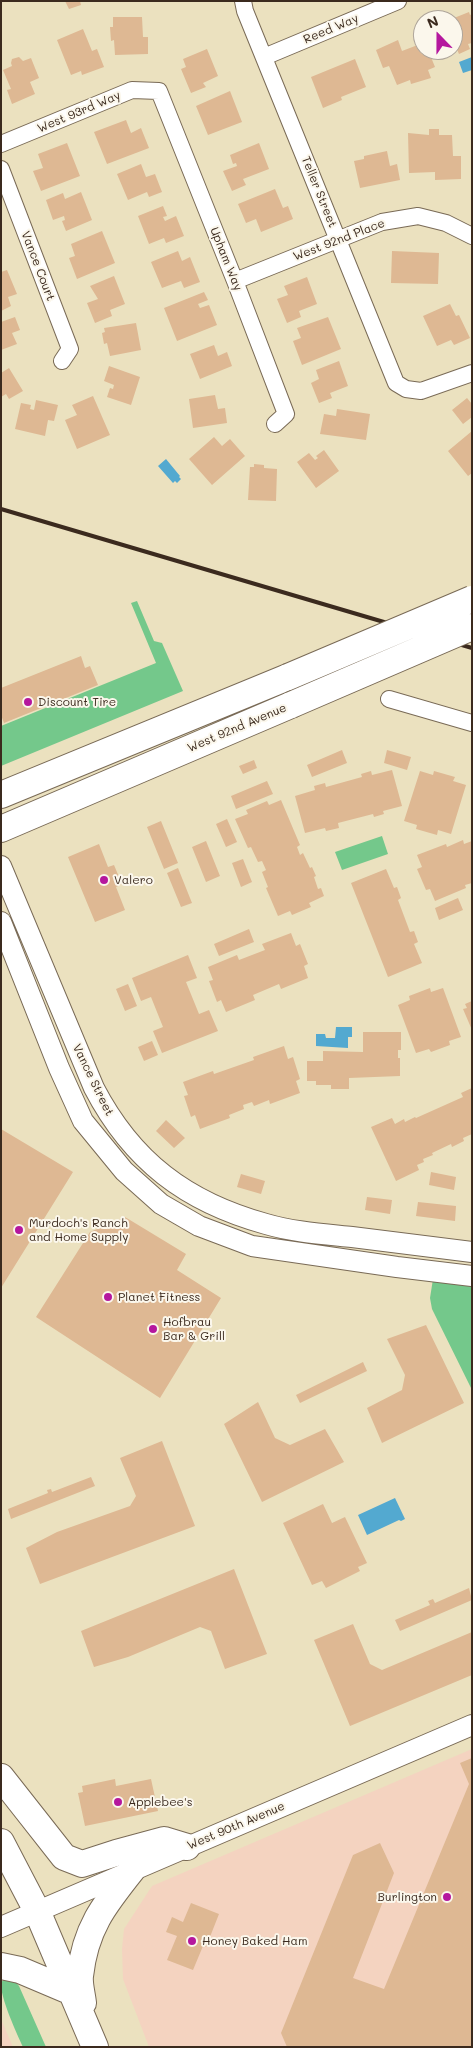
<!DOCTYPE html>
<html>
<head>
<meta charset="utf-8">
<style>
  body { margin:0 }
  #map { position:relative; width:473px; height:2048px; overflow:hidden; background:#ebe1bf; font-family:Mali,sans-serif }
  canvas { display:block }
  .frame { position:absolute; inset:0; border:2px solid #3b2a1e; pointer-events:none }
  .north { position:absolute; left:413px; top:10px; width:50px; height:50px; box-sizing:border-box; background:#fbf7ec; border:1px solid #aea59a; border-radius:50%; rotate:338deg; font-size:14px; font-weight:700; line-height:20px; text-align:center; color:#3b2a1e }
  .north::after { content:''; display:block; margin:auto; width:18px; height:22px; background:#b5179e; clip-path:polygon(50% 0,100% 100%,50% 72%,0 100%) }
</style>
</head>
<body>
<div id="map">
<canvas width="473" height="2048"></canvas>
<div class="frame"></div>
<div class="north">N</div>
</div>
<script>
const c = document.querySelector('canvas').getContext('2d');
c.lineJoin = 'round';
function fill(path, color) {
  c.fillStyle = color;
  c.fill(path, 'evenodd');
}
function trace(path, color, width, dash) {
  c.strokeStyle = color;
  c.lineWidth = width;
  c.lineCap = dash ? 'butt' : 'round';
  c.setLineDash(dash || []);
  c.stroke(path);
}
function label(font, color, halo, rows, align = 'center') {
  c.font = font + ' Mali,sans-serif';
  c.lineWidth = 4;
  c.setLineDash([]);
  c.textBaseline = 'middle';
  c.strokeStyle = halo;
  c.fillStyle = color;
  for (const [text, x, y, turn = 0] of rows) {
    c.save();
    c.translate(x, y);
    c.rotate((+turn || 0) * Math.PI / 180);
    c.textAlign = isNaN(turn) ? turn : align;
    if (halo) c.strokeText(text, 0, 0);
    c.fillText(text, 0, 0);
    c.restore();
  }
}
fill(new Path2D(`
  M472,1749V2047H149L123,1979L122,1949L124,1929L152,1886Z
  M1,2019L13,2047H1Z`), '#f4d3c0');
fill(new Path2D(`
  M137,601L154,641L162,643L183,691L1,766V726L156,663L131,603Z
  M382,836L388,854L342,870L335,852Z
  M433,1279L472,1284V1390L432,1309L430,1298Z
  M11,1977L19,1986L46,2047H23C17,2034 0,1997 1,1983C3,1979 7,1978 11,1977Z`), '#74c88b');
fill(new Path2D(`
  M472,57V70L463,73L459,62Z
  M166,459L180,476L179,477L181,479L177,483L175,481L173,483L158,466Z
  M336,1027H352V1037H348V1048L316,1046V1034H325L326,1038H335Z
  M395,1498L405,1519L401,1521L399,1520L367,1535L358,1515Z`), '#53a9d0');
fill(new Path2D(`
  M65,1H80L81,5L69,9Z
  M469,12L470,15L472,14V43L468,44L470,49L459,54L456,47L454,48L453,45V20H449Z
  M113,17H142L143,37H148V54L115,55L114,40L111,41L110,27H113Z
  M83,29L92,51L97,49L104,67L82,75L81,71L71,75L57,40Z
  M398,40L402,51L423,43V50H428L435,67L428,70L431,78L411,84L410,80L397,85L389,66L383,68L376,50Z
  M207,49L218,76L203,83L206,87L191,93L181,69L186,67L183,59Z
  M19,57L23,61L31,58L39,78L30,82L35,94L12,104L7,90L11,89L3,70L12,66L11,63L12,59Z
  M355,59L366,87L341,97L342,100L323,108L311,77Z
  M230,91L242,122L208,135L196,106Z
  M126,120L131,133L141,128L149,148L107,164L94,132Z
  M429,129H439V135H452L453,156H461V179L435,180V172L409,173L408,133L429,135Z
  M67,143L80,176L41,191L33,171L43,168L38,154Z
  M259,143L269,169L243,179L246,185L232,191L223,171L237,166L236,163L233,164L230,155Z
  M387,151L390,166L397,164L400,180L360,188L354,161L364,159V156Z
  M141,164L146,177L155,174L162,192L149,197L147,192L128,200L117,174Z
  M275,189L283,208L288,206L293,219L261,232L256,219L246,223L238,204Z
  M81,192L92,220L66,231L62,221L65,220L64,216L53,220L46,200L63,193L65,199Z
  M163,206L167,216L163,217L165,221L176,216L184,236L166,243L164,238L149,244L138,216Z
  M102,231L115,263L77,279L69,258L75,256L71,244Z
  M178,251L182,261L190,257L200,282L184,288L181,281L162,288L151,262Z
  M392,251L439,253L438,284L391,283Z
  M7,270L17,294L8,297L11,306L1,311V272Z
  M114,276L125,304L110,310L112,316L95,323L87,303L98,299L90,286Z
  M307,277L317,304L299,311L301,317L287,323L277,299L288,295L284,286Z
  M204,292L208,300L198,304L200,308L209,305L217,325L177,341L164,308Z
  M450,304L456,316L459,315L470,338L454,345L451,340L437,346L423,316Z
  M15,317L20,330L12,333L17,344L1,350V322Z
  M328,317L341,349L302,365L293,341L301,338L297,328Z
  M136,323L141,350L110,356L107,343L104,344L102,333L105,332L104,328Z
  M214,345L218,356L227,352L232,366L200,379L190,354Z
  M339,361L348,386L330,393L332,398L319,403L311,383L319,379L316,370Z
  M109,366L140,377L131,405L107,397L110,388L113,389L114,385L104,381Z
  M9,368L23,391L9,399L6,394L1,397V373Z
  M215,395L218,409L225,408L227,423L193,428L189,399Z
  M93,396L110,435L77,449L65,420L77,415L72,405Z
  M467,398L472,404V417L463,424L452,410Z
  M36,400L58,405L54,421L48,420L45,436L15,429L21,403L31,405L30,409L34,410Z
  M337,409L370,414L366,440L320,434L324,414L336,416Z
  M472,431V473L468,476L448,451Z
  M214,437L222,446L230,439L245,456L212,485L189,459Z
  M324,450L339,471L316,488L297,462L309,453L315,460L318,458L316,456Z
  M254,464L264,465V468L277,469L276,501L248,500L250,467H254Z
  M81,656L85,668L90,666L98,685L4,723L1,715V688Z
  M342,750L347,763L312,777L307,765Z
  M387,750L411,757L407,770L384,763Z
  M254,760L257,768L243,774L239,766Z
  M392,770L402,806L383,811L384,814L374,817L373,814L338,823L339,828L326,831L325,828L305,833L295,796L315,790L314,786L325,783L326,787L362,777L361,774L371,771L372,775Z
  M420,771L433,775L434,771L455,777L453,781L466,785L451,834L438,830L437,835L416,829L417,825L404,821Z
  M267,781L273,794L236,809L231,796Z
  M281,800L300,845L297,847L300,855L303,853L310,868L312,867L316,876L314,877L318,889L321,888L324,896L309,903L311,907L292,915L290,911L278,916L266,888L268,887L262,872L266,870L262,861L258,862L251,847L248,848L235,819L248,814L246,810L267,801L269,805Z
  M227,819L237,842L226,847L216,824Z
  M161,821L178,863L164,869L147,827Z
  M463,840L464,844L472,841V883L465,885L466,888L435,901L430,889L426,890L417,869L422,867L417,855L446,844L447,847Z
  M206,841L220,876L206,882L192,847Z
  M99,844L108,867L114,865L122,884L116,887L125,910L95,922L68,857Z
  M243,859L252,882L241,887L232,863Z
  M178,868L192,903L181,907L167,873Z
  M386,869L394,888L397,887L401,898L398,900L410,932L414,931L418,942L414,944L422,963L388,977L351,883Z
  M458,898L463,910L439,920L435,908Z
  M249,929L254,942L219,956L214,944Z
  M291,933L296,946L300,944L308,964L304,966L308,978L281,989L279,984L253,995L255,1000L226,1012L221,1000L217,1002L209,981L213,980L208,967L237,955L239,960L265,950L262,944Z
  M188,955L197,978L186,982L199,1014L209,1010L218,1031L162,1053L153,1031L163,1027L151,997L141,1001L132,978Z
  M128,984L137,1006L125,1011L116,989Z
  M430,988L431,992L443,988L461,1037L449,1041L450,1045L431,1052L429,1049L416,1053L398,1005L410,1000L409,996Z
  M472,1001V1030L463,1009L467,1008L465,1004Z
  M363,1032H401V1050H398V1058H400V1076L349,1078V1089H331V1085H316V1081H307V1061H323V1051L363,1052Z
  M152,1041L158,1055L144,1061L138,1047Z
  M284,1046L288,1059L293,1057L300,1079L296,1081L300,1093L270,1104L269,1100L254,1106L252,1102L243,1105L244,1109L229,1115L230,1118L200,1129L195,1115L191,1117L184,1096L188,1095L183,1082L213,1071L214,1074L254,1060L253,1057Z
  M472,1088V1134L463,1138L464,1141L452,1147L451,1144L432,1153L433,1155L423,1159L424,1162L417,1165L419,1170L396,1181L371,1127L392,1118L395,1124L404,1119L405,1122L415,1117L416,1118L463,1097L461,1093Z
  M166,1120L185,1138L174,1148L156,1131Z
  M1,1129L73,1172L1,1288Z
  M431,1172L456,1177L454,1190L429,1185Z
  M241,1174L265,1181L261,1194L237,1187Z
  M367,1197L392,1200L390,1214L365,1210Z
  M418,1202L456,1206L455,1221L416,1216Z
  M125,1217L186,1254L177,1270L221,1298L160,1398L36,1317L90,1232Z
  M426,1325L464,1403L382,1443L367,1408L402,1390L405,1375L387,1339Z
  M363,1362L367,1371L300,1403L296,1395Z
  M258,1402L275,1438L290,1445L325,1429L344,1462L262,1502L224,1424Z
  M162,1441L195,1526L40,1584L26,1548L57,1532L130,1506L136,1496L120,1458Z
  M91,1477L95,1486L11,1519L8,1509L48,1493L47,1490L51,1489L52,1492Z
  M323,1504L332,1523L345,1517L367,1563L358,1567L360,1571L326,1588L322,1581L312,1585L283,1523Z
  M234,1569L267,1654L225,1669L211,1631L200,1627L128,1657L94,1667L81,1631Z
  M469,1588L472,1600L400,1631L395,1620L430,1605L428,1601L433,1599L435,1603Z
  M353,1624L370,1664L382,1670L472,1632V1675L350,1726L314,1640Z
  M472,1758V2047H287L281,2033L353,1855L380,1843L394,1873L353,1978L384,1989L469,1784L460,1763Z
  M115,1779L116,1786L151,1779L158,1811L85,1826L78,1793L83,1792L82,1786Z
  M191,1903L219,1914L206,1947L203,1946L193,1970L167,1960L177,1936L166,1932L172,1917L183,1922Z`), '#deb893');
const minor = new Path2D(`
  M243,1L245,11L396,383L406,389L421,391L472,373
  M264,57L398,1
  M1,144L132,90L159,91L235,281L286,414L275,424
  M1,169L70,349L62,361
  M235,281L382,222L418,216L446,223L472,236
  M389,699L472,723`);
const tertiary = new Path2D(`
  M1,866L94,1088C132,1161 186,1202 266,1224C293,1232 323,1234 352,1237C392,1242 432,1247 472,1252
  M1,922L59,1068L83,1121L124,1171L161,1204L199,1226L252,1246L397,1267L472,1276
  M1,1927L472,1725`);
const primary = new Path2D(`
  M1,795L288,677
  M1,829L291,705
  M1,1777L64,1857L82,1864L116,1853L164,1840L187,1847
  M1,1842L38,1913L95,2047
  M1,1966L20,1970L72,1992
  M83,2003C82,1994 79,1984 80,1976C85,1929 104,1905 132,1870`);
trace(minor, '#796a56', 18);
trace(tertiary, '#796a56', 22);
trace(primary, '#796a56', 28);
trace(minor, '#fff', 16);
trace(tertiary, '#fff', 20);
trace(primary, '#fff', 26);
trace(new Path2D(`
  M1,509L472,648`), '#3b2a1e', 4);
const primaryBridge = new Path2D(`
  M288,677L472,599
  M291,705L472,627`);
trace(primaryBridge, '#796a56', 28, []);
trace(primaryBridge, '#fff', 26);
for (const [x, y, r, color] of [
  [28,702,5,"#b5179e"],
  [104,880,5,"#b5179e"],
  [19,1230,5,"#b5179e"],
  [108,1297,5,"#b5179e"],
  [153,1329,5,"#b5179e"],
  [118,1802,5,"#b5179e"],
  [447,1897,5,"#b5179e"],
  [192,1941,5,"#b5179e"]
]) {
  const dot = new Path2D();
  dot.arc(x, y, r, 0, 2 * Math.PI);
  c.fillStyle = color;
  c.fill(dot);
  trace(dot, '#fbf7ec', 2);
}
label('12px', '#3b2a1e', '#fbf7ec', [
  ["Reed Way",331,29,-23],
  ["West 93rd Way",79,112,-23],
  ["Teller Street",319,192,68],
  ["West 92nd Place",339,240,-21],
  ["Upham Way",226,259,68],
  ["Vance Court",38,266,69],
  ["West 92nd Avenue",237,728,-23],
  ["Vance Street",93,1080,64],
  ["West 90th Avenue",236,1826,-23]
]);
label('12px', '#3b2a1e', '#fbf7ec', [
  ["Discount Tire",38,702],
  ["Valero",114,880],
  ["Murdoch's Ranch",29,1223],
  ["and Home Supply",29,1237],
  ["Planet Fitness",118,1297],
  ["Hofbrau",163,1322],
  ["Bar & Grill",163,1336],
  ["Applebee's",128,1802],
  ["Burlington",437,1897,"right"],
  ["Honey Baked Ham",202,1941]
], 'left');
</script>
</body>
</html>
